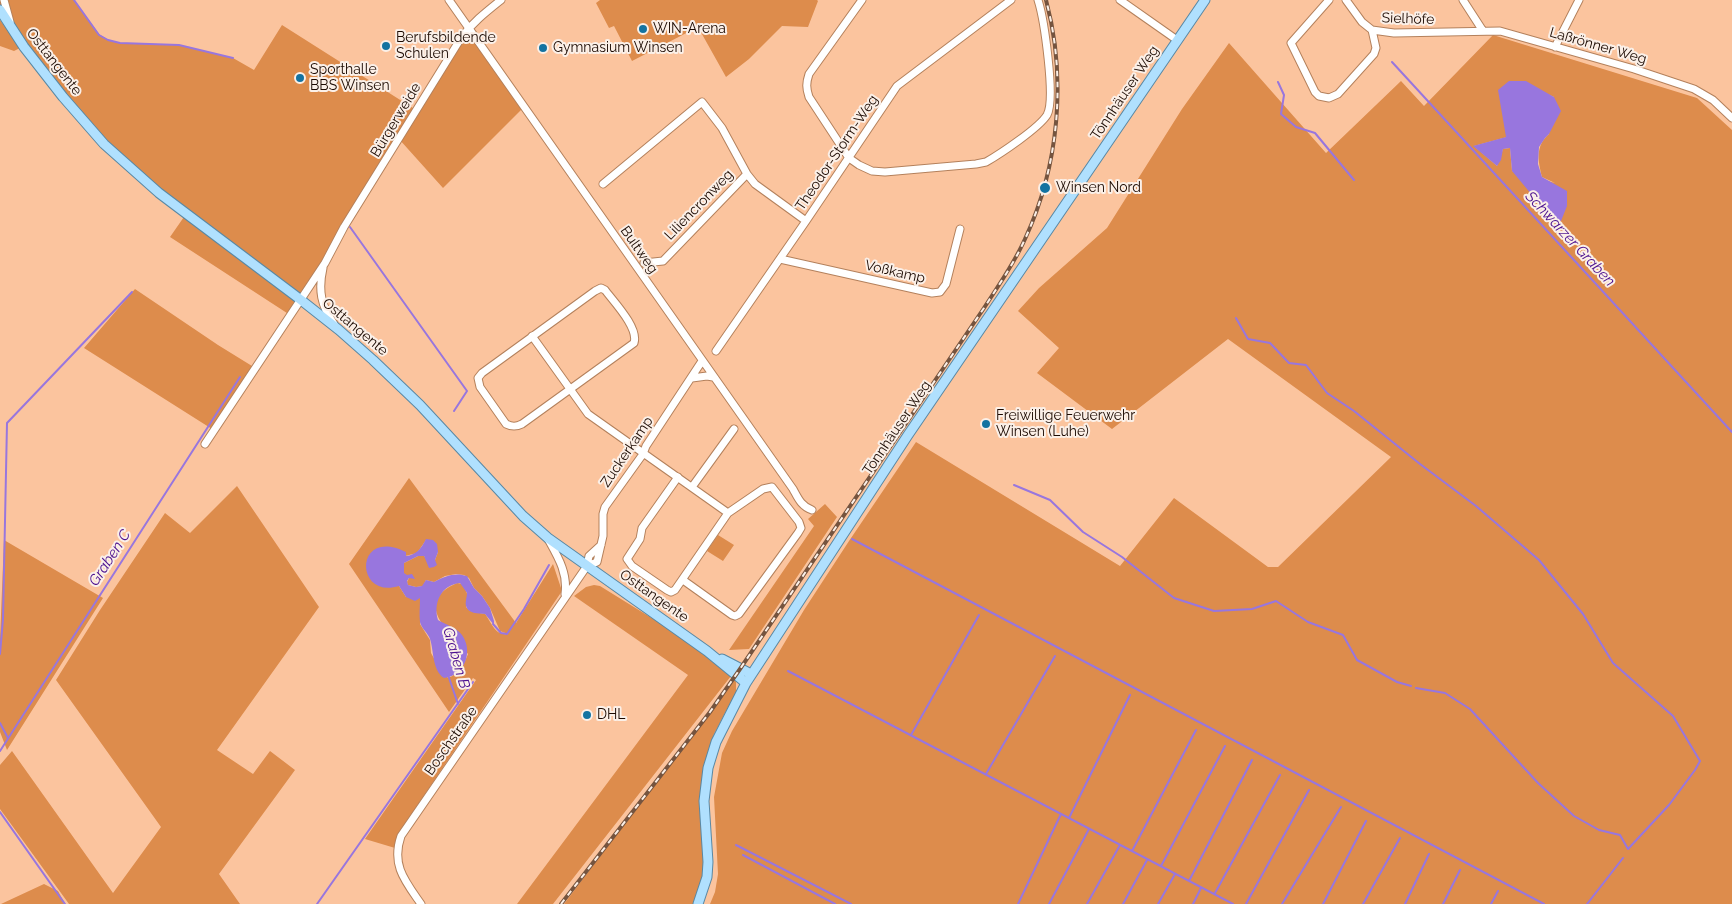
<!DOCTYPE html>
<html>
<head>
<meta charset="utf-8">
<style>
  body { margin:0 }
  canvas { display:block; background:#fbc49e }
</style>
</head>
<body>
<canvas width="1732" height="904"></canvas>
<script>
const c = document.querySelector('canvas').getContext('2d');
c.lineJoin = 'round';
function fill(path, color) {
  c.fillStyle = color;
  c.fill(path, 'evenodd');
}
function trace(path, color, width, dash) {
  c.strokeStyle = color;
  c.lineWidth = width;
  c.lineCap = dash ? 'butt' : 'round';
  c.setLineDash(dash || []);
  c.stroke(path);
}
function label(font, color, halo, rows, align = 'center') {
  c.font = font + ' Raleway,sans-serif';
  c.lineWidth = 4;
  c.setLineDash([]);
  c.textBaseline = 'middle';
  c.strokeStyle = halo;
  c.fillStyle = color;
  for (const [text, x, y, turn = 0] of rows) {
    c.save();
    c.translate(x, y);
    c.rotate((+turn || 0) * Math.PI / 180);
    c.textAlign = isNaN(turn) ? turn : align;
    if (halo) c.strokeText(text, 0, 0);
    c.fillText(text, 0, 0);
    c.restore();
  }
}
fill(new Path2D(`
  M0,0H74L99,34L108,40L120,43L179,45L233,58L254,70L282,25L416,110L469,27L524,107L443,188L399,139L290,315L170,237L186,214L104,144L0,10Z
  M600,0H817L818,1L808,27L782,26L749,59L726,77L698,27L632,61L614,26L609,28L596,3Z
  M0,20L20,48L14,51L0,46Z
  M1493,35L1697,98L1732,130V904H710L715,892L718,874L714,797L722,753L732,731L804,610L849,541L916,442L1120,566L1174,498L1268,567H1278L1391,457L1228,339L1112,429L1037,373L1059,348L1018,311L1039,288L1107,228L1182,109L1229,43L1326,153L1401,81L1424,106ZM1541,91L1554,97L1549,134C1535,146 1538,161 1542,177L1555,183L1512,171L1510,148L1503,149L1497,166L1474,146L1507,137Z
  M135,289L218,345L252,366L212,429L84,348Z
  M409,478L516,623L553,564L562,591L398,834L395,848L365,839L476,680L473,678L449,712L349,564ZM426,540L438,552L435,560H427L424,556H418L404,563L403,573L409,578L407,582L408,585L416,587L423,586L426,580L434,582L445,576L456,574L464,575L469,578L474,588L482,596L490,608L500,631L508,634C495,636 492,623 485,614C477,612 472,614 466,607L468,596L463,584L457,583C412,603 449,631 468,654C464,664 459,674 448,678L436,662L431,653L430,640L420,624V598L406,597L399,586L405,556L417,553Z
  M237,486L319,607L217,750L253,774L270,751L295,770L219,874L240,904H69L0,809V765L12,751L113,893L161,827L56,680L100,610L165,513L190,533Z
  M825,504L837,517L749,649L729,650L814,526L808,519Z
  M718,535L734,545L723,561L707,551Z
  M4,540L103,598L7,750L0,732V639Z
  M594,585L600,586L679,635L731,676L553,904H517L688,675L574,596L586,587Z
  M734,678L736,682V692L714,734L704,767V875L695,904H564Z
  M44,884L58,891L65,904H1Z`), '#dd8c4c');
fill(new Path2D(`
  M1509,81H1526L1554,97L1561,111L1549,134L1545,138L1539,147L1538,164L1542,177L1567,191V206L1561,221L1552,219L1512,171L1510,148L1503,149L1501,160L1497,166L1473,146L1506,137L1498,90Z
  M426,539L433,540L437,544L438,552L435,560L437,565L434,567L429,568L424,556H418L404,563V573L407,575L412,574L415,579L409,578L407,581L408,585L416,587L422,586L426,580L434,582C445,576 455,572 467,576L474,588L482,596L490,608L494,621V625L485,614C478,613 468,614 466,606C465,602 467,597 467,593L460,583C441,585 433,603 438,620C446,625 456,627 462,635C474,652 464,676 444,678C432,670 434,651 430,639C428,633 421,628 420,622C419,615 420,606 420,598L415,601L406,597L399,586C354,600 354,526 406,552V556C416,555 421,549 426,539Z`), '#9876de');
trace(new Path2D(`
  M74,0L99,35L108,40L120,43L179,45L233,58
  M1392,62L1732,432
  M1278,82L1284,95L1281,114L1296,127L1315,133L1354,180
  M350,227L467,391L454,411
  M1236,318L1248,339L1270,343L1289,363L1306,365L1327,393L1354,411L1420,464L1476,506L1539,560L1583,614L1613,663L1673,716L1700,761L1695,770L1669,805L1628,849L1620,835L1599,830L1574,816L1538,783L1470,709L1445,693L1416,688
  M1014,485L1050,500L1083,532L1122,557L1174,598L1214,611L1252,609L1276,601L1308,622L1343,635L1357,660L1397,682L1411,686
  M852,539L1544,904
  M493,624L501,633L507,634L524,609L549,565
  M0,654L3,619L7,423L132,292
  M788,671L1233,904
  M448,675L458,704
  M0,723L8,738
  M911,735L979,615
  M0,751L240,377
  M986,774L1055,656
  M0,812L65,904
  M1069,818L1130,695
  M736,845L851,904
  M1132,851L1196,730
  M743,855L835,904
  M1161,866L1225,746
  M1189,881L1252,760
  M1215,893L1280,775
  M317,904L473,682
  M1018,904L1061,814
  M1049,904L1089,829
  M1087,904L1120,845
  M1123,904L1147,860
  M1158,904L1175,874
  M1193,904L1201,888
  M1246,904L1309,790
  M1282,904L1341,807
  M1323,904L1366,821
  M1363,904L1400,838
  M1405,904L1429,854
  M1443,904L1460,870
  M1491,904L1498,891
  M1587,904L1623,858`), '#9876de', 2);
const minor = new Path2D(`
  M4,0L10,22
  M449,0L793,489C798,498 801,506 812,510
  M862,0L809,74C806,83 806,88 809,97L849,158L859,165L872,171L885,172L976,164L986,162C1000,154 1039,128 1047,115C1056,99 1044,19 1038,0
  M1120,0L1177,40
  M1329,0L1291,43L1315,92L1319,96L1329,98L1338,94L1374,54L1376,48L1372,30
  M1346,0L1362,22L1372,30L1394,33L1500,31L1634,69L1694,89L1713,100L1732,118
  M1463,0L1483,31
  M1555,47L1579,0
  M603,184L702,102L722,128L747,174L755,184L806,221
  M780,259L932,293L940,292L946,284L960,229
  M644,263L663,261L747,174
  M323,268C318,290 321,306 334,324
  M601,288L605,290C614,302 639,328 634,343L522,424C516,427 512,427 506,424L480,387L478,378L482,373L595,291Z
  M532,336L588,414L728,513L763,489L772,487L799,522L801,528L798,533L739,614L735,616L732,615L683,580
  M716,351L806,221L897,86L1011,0
  M692,378L707,376L713,377
  M205,444L325,263L344,227L461,38C472,23 486,12 501,0
  M678,477L642,528L640,539L627,559L632,566L667,590L671,592L675,590L728,513
  M692,487L734,429
  M548,539C558,557 568,573 565,594
  M587,566L597,562L603,536V514L605,507L643,454L646,446L702,361
  M421,904C405,881 391,865 401,836L587,566L589,556L601,545`);
const major = new Path2D(`
  M0,10L24,47L63,97L104,144L159,193L301,300L339,330L373,360L420,405L523,516L548,538L707,651L746,683
  M722,659L751,674
  M698,904L707,877L708,862L704,801L708,768L716,742L746,683L908,435L1205,0`);
trace(minor, '#b4815c', 9);
trace(major, '#5988a4', 11);
trace(minor, '#fff', 7);
trace(major, '#b0e0fe', 9);
const rail = new Path2D(`
  M561,904L710,712L740,669L984,308C998,286 1014,264 1025,239C1059,166 1067,78 1046,0`);
trace(rail, '#75543f', 4);
trace(rail, '#fbf0e8', 2, [5.5]);
for (const [x, y, r, color] of [
  [643,29,5,"#1473a1"],
  [386,46,5,"#1473a1"],
  [543,48,5,"#1473a1"],
  [300,78,5,"#1473a1"],
  [1045,188,6,"#1473a1"],
  [986,424,5,"#1473a1"],
  [587,715,5,"#1473a1"]
]) {
  const dot = new Path2D();
  dot.arc(x, y, r, 0, 2 * Math.PI);
  c.fillStyle = color;
  c.fill(dot);
  trace(dot, '#fbf0e8', 2);
}
label('14px', '#1b0900', '#fbf0e8', [
  ["Sielhöfe",1408,19,2],
  ["Laßrönner Weg",1598,46,16],
  ["Osttangente",54,62,52],
  ["Tönnhäuser Weg",1125,93,-56],
  ["Bürgerweide",396,120,-59],
  ["Theodor-Storm-Weg",837,153,-56],
  ["Liliencronweg",699,205,-46],
  ["Bultweg",639,250,55],
  ["Voßkamp",895,272,13],
  ["Osttangente",355,327,40],
  ["Tönnhäuser Weg",897,428,-56],
  ["Zuckerkamp",627,452,-56],
  ["Osttangente",654,596,35],
  ["Boschstraße",451,741,-55]
]);
label('14px', '#1b0900', '#fbf0e8', [
  ["WIN-Arena",653,29],
  ["Berufsbildende",396,38],
  ["Schulen",396,54],
  ["Gymnasium Winsen",553,48],
  ["Sporthalle",310,70],
  ["BBS Winsen",310,86],
  ["Winsen Nord",1056,188],
  ["Freiwillige Feuerwehr",996,416],
  ["Winsen (Luhe)",996,432],
  ["DHL",597,715]
], 'left');
label('italic 15px', '#4b0f8f', '#fbf0e8', [
  ["Schwarzer Graben",1570,239,47],
  ["Graben C",110,558,-57],
  ["Graben B",456,658,74]
]);
</script>
</body>
</html>
